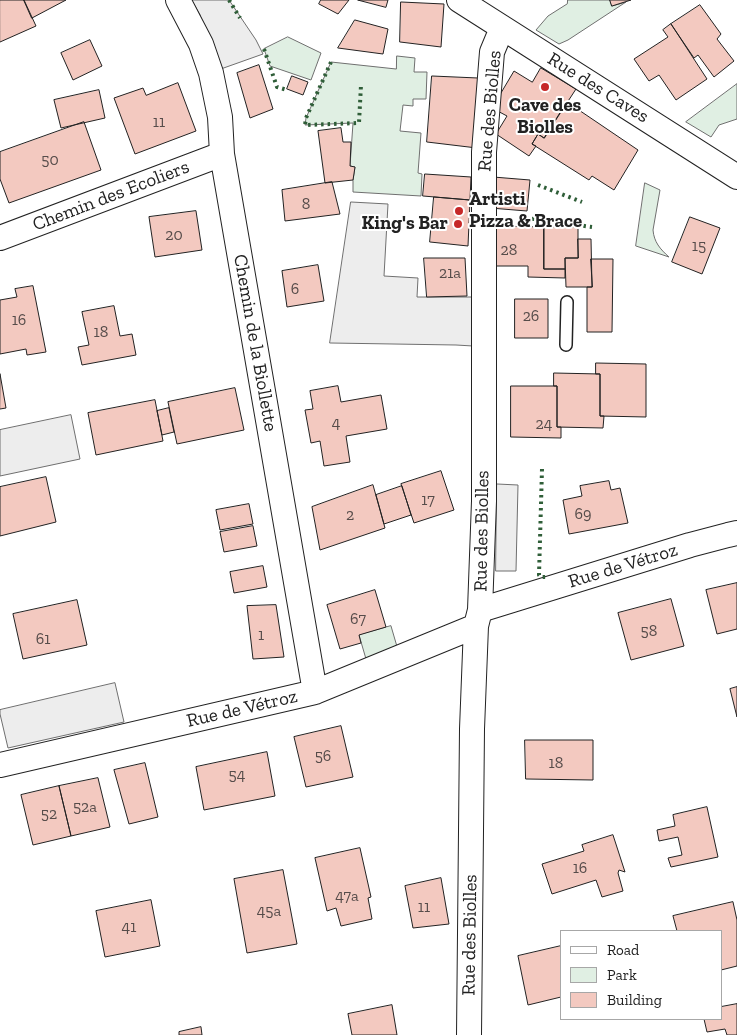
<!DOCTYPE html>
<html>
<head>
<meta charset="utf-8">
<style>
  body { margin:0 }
  #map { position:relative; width:737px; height:1035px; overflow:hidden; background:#fff; font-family:"Zilla Slab",serif }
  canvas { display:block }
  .legend { position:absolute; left:560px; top:930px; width:162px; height:90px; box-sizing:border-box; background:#fff; border:1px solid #a7a7a7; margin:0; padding:6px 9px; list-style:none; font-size:15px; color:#222 }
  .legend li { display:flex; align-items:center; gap:10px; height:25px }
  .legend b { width:25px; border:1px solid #a7a7a7 }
</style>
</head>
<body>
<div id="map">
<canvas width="737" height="1035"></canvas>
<ul class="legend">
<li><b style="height:6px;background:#fff"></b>Road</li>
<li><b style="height:14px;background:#e0efe3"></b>Park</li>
<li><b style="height:14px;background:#f3c9c0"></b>Building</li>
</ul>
</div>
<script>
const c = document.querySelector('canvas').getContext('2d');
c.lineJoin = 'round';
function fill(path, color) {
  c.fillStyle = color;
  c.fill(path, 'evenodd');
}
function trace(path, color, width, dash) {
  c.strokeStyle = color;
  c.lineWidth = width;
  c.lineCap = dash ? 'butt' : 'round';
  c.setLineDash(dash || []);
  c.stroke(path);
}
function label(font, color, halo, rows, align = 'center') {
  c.font = font + ' "Zilla Slab",serif';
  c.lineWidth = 4;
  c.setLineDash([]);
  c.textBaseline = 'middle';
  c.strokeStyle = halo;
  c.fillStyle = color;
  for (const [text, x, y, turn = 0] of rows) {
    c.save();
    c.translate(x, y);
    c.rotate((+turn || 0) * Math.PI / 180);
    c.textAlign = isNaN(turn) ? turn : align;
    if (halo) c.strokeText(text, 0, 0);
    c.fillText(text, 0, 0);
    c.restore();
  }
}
const green = new Path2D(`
  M568,0H610L612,6L626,2L568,40L559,44L536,30L548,16L567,4Z
  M288,37L321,53L311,80L270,66L264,49Z
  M397,56L415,58L414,72H427L426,99H413V106L403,105L400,131L421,133L418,173L422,174L421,196L353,192V180L355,167L350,166L353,123L305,125L306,118L331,62L396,69Z
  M737,84V119L719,125L711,137L686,122Z
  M645,183L660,190L653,230C654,242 660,249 669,257L636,246Z
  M391,626L398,650L366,659L359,635Z`);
fill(green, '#e0efe3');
trace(green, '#6f6f6f', 1);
const parking = new Path2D(`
  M192,0H229L256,40L263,54L218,70L200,15Z
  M351,202L388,204L384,276L418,278L417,297H474L473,346L456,345L330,343Z
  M71,415L80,459L0,476V430Z
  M497,484L518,485L516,571H496Z
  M115,683L124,722L8,748L0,714V710Z`);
fill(parking, '#ededed');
trace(parking, '#6f6f6f', 1);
const building = new Path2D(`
  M0,0H24L36,26L0,42Z
  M24,0H66L32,18Z
  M321,0H349L338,14L319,4Z
  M358,0H388L386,7Z
  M610,0H631L612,6Z
  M401,2L444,4L441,47L400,42Z
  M700,5L721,34L717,39L734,61L714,77L698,55L694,58L671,24Z
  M355,20L388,29L383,54L338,48Z
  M671,24L707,79L676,100L659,75L649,81L634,59L668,37L663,30Z
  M90,40L102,66L73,80L61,53Z
  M259,65L273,109L250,118L237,73Z
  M541,68L576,89L544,138L538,134L532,144L536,146L529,156L496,134L507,116L492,108L514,71L532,82Z
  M292,76L308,82L303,95L287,89Z
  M432,76L478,78L477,148L427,142Z
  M178,83L196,131L135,154L114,98L143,88L146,95Z
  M99,90L105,118L61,128L54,100Z
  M567,102L638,150L614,190L592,176L589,180L532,144L538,134L544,138Z
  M84,122L101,170L9,203L0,179V152Z
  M341,128L343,142H351L350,166L355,167L353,180L325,183L318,131Z
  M425,174L471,177L470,200L423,196Z
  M493,177L530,180L527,211L490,208Z
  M332,182L340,214L285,221L282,190Z
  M434,197L470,200L468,246L430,242Z
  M196,211L202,250L155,257L149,217Z
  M690,217L720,228L702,274L672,262Z
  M496,226L544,227V269H565V278L528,277V266H496Z
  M544,227H578V258H565V269H544Z
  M578,239H591L592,287H566L565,258H578Z
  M424,258H465L467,296L427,297Z
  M591,259H613L612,332H587V287H592Z
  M318,265L324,301L287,307L282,271Z
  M33,286L46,352L27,355L26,349L0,354V300L17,297L15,289Z
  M515,299H548V338H515Z
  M114,306L120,336L132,334L136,355L82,365L78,347L89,345L82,312Z
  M596,363L646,364V417L600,416V374H596Z
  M554,373L600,374V416H604L603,428L557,427V386H554Z
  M0,374L6,408L0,409Z
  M338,386L341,402L381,395L387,429L346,436L350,462L324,466L320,441L311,443L305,410L313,409L310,391Z
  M511,386H557V427H561V438L511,437Z
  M235,388L244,430L177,444L168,402Z
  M155,400L163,441L96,455L88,413Z
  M169,408L174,432L162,435L157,411Z
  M441,471L454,510L414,523L401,484Z
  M46,477L56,522L0,536V487Z
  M609,481L611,490L620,488L628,523L569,534L563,500L582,496L580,486Z
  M373,485L385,528L320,550L312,507Z
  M402,486L411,515L384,524L376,495Z
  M249,504L253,524L220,530L216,510Z
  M253,526L257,546L224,552L220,532Z
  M263,566L267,587L234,593L230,572Z
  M737,583V629L717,634L706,590Z
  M375,590L386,627L359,635L361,643L340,649L327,605Z
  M671,599L684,646L631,660L618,613Z
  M77,600L87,645L23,659L13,614Z
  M276,605L284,657L253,659L247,606Z
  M737,687V717L730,689Z
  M341,726L353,777L306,787L294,737Z
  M525,740H593V780L526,779Z
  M267,752L275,796L204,810L196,767Z
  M145,763L158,817L129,824L114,770Z
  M98,778L110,827L71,836L59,786Z
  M59,786L71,836L33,845L21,795Z
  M707,807L718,857L671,867L668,858L682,855L678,837L659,841L657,830L675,826L673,815Z
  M613,835L625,872L619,870L618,873L623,891L602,897L596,880L552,894L542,864L584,851L582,845Z
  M360,848L371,897L368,898L372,919L341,926L336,908L327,911L315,858Z
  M283,870L297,944L247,953L234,879Z
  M441,878L449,924L413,928L405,886Z
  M151,900L160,946L105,957L96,911Z
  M733,902L737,920V966L721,970V931H677L673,916Z
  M561,946V997L528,1005L518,956Z
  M737,1004V1035H727L725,1029L707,1032L704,1019H721V1007Z
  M392,1005L397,1035H352L348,1014Z
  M201,1027L202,1035H179V1032Z`);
fill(building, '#f3c9c0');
trace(building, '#222', 1);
const service = new Path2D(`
  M566,345L567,302`);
const minor = new Path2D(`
  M178,0L201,44L211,73L220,117L222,154L315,692
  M459,0L737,177
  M0,238L222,154
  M480,610L690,545L728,535L737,533
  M0,765L315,692L476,626
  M469,1035L472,729L476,626L480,610L484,501V152L492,52L502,28`);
trace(service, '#222', 14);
trace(minor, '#222', 26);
trace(service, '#fff', 11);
trace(minor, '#fff', 24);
trace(new Path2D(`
  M229,0L240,18
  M264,49L277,87L287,90
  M331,62L306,118L305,125L359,123L361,85
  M538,185L582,202
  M519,217L592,227
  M542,469L539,575L541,577H547`), '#2f5e38', 4, [2.5, 4]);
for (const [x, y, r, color] of [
  [545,87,5,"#c62828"],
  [459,211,5,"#c62828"],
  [458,224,5,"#c62828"]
]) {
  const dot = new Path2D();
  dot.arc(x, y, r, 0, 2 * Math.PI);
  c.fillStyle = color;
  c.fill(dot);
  trace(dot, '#fff', 2);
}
label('16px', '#564c4a', null, [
  ["11",159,122],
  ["50",50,160],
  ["8",306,204],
  ["20",174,235],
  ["15",699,246],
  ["28",509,250],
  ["21a",450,273],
  ["6",295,289],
  ["26",531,316],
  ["16",19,320],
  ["18",101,332],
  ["4",336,423],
  ["24",544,424],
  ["17",428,500],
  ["69",583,514],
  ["2",350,515],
  ["67",358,619],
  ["58",649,631],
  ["1",261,635],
  ["61",43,639],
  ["56",323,756],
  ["18",556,763],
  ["54",237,775],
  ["52a",85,807],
  ["52",49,814],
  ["16",580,868],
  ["47a",347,896],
  ["11",424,907],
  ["45a",269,911],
  ["41",129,927]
]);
label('19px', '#222', '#fff', [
  ["Rue des Caves",598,88,32],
  ["Rue des Biolles",490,111,-85],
  ["Chemin des Ecoliers",111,196,-21],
  ["Chemin de la Biollette",255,343,80],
  ["Rue des Biolles",482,531,-89],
  ["Rue de Vétroz",623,566,-17],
  ["Rue de Vétroz",242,709,-13],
  ["Rue des Biolles",470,935,-89]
]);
label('bold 19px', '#222', '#fff', [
  ["Cave des",545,106],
  ["Biolles",545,128],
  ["Artisti",469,200,"left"],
  ["Pizza & Brace",469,222,"left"],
  ["King's Bar",448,224,"right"]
]);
</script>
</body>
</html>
